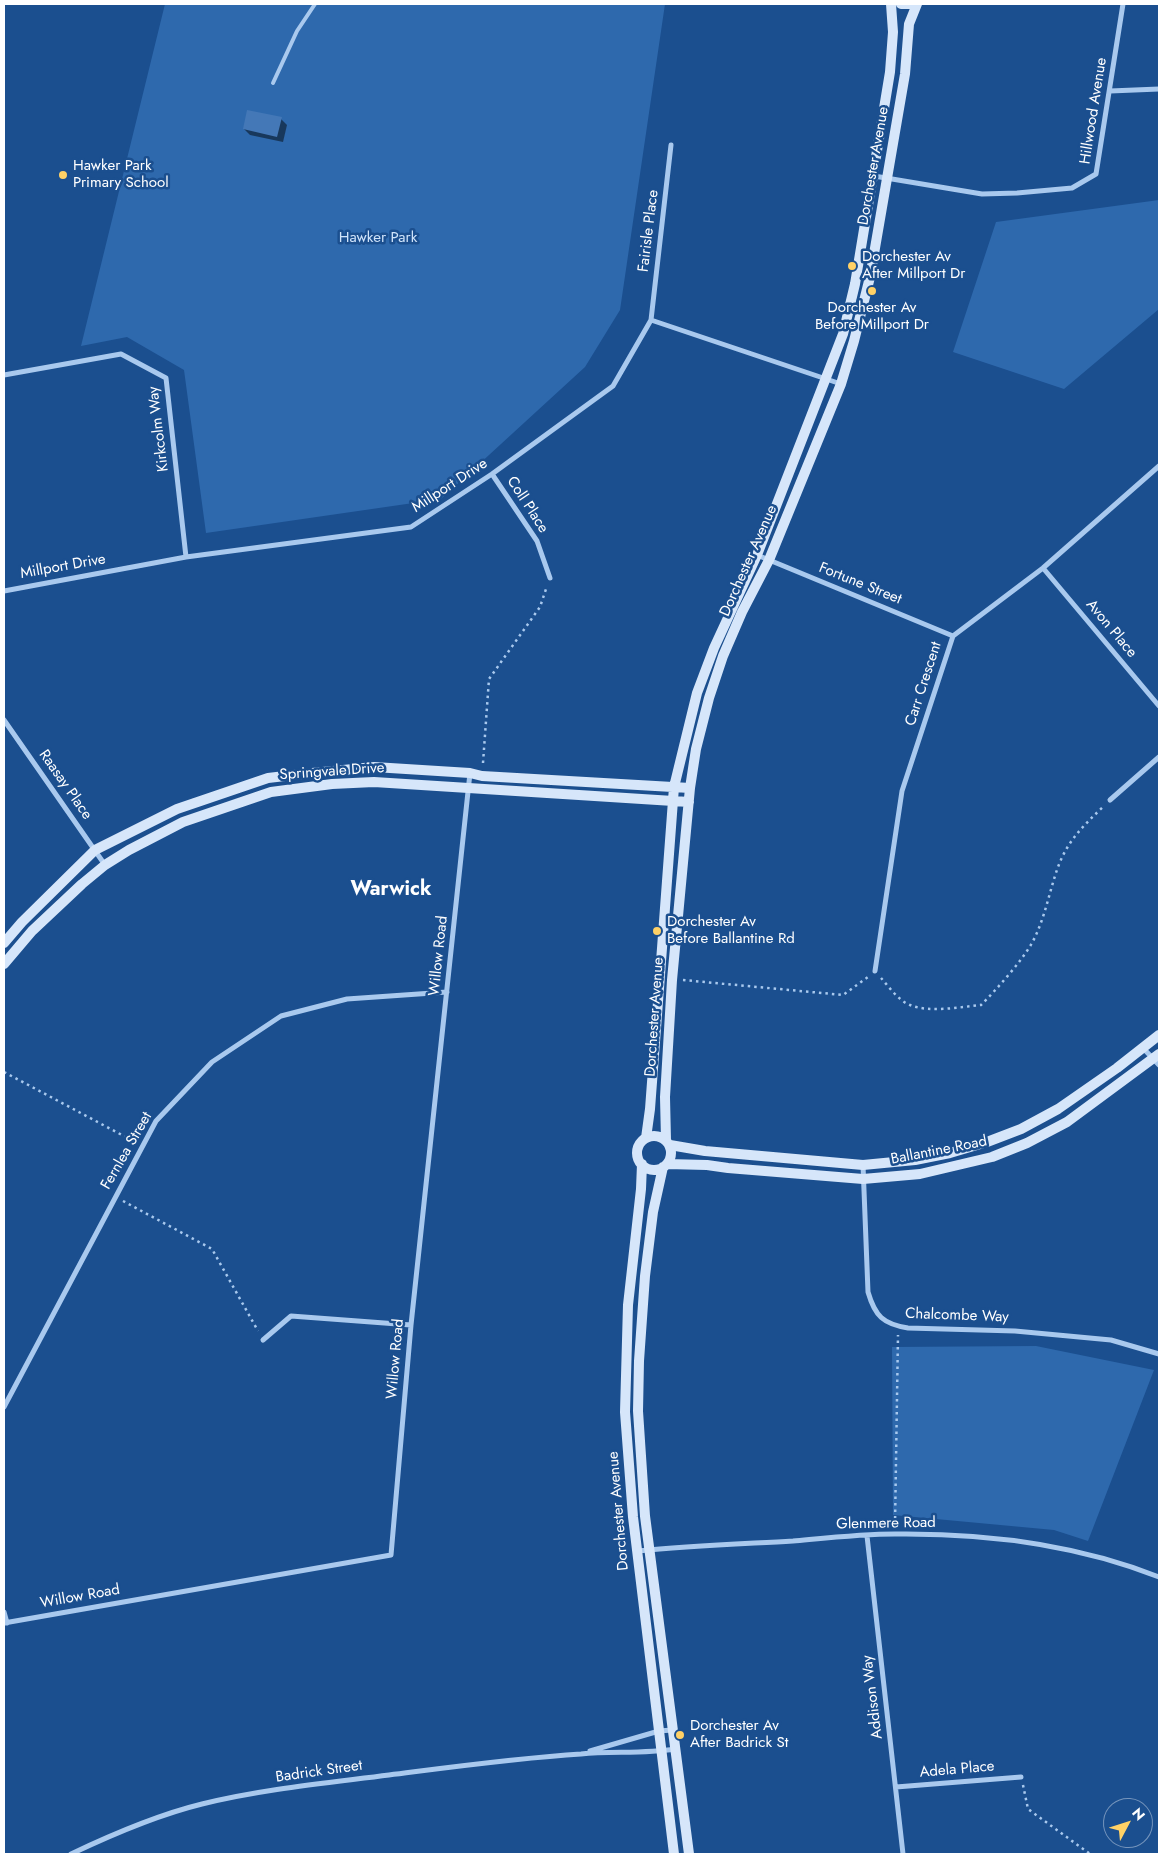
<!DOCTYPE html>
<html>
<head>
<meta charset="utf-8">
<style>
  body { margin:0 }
  #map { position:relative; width:1163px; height:1858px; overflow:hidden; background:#1b4f8f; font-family:Jost,sans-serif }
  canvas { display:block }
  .frame { position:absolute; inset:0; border:5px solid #fff; pointer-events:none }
  .north { position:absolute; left:1103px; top:1798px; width:50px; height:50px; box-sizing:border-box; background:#1b4f8f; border:1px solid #7695bc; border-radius:50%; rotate:50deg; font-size:14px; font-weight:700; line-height:20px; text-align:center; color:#fff }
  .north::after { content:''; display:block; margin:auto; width:18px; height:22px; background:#ffd166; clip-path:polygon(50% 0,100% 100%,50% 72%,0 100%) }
</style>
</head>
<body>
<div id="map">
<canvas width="1163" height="1858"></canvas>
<div class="frame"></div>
<div class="north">N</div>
</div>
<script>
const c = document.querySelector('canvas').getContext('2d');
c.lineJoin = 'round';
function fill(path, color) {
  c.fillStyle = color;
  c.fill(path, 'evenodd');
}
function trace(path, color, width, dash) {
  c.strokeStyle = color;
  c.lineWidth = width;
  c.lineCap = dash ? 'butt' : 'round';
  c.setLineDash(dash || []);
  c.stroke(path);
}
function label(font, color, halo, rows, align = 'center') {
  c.font = font + ' Jost,sans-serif';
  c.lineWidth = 5;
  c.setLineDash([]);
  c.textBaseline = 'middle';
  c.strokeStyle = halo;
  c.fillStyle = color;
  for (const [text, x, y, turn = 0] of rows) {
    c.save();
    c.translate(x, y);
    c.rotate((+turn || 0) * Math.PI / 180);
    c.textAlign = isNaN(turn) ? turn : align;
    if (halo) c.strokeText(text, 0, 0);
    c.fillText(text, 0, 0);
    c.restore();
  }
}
fill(new Path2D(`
  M165,4H665L620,310L585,367L441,499L206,533L184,370L127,337L81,346Z
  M1159,200V309L1064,389L953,352L996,222Z
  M1036,1346L1154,1370L1088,1541L1054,1530L893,1515L892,1347Z`), '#2e69ad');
fill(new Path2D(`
  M281,119L287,125L283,142L250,135L244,129Z`), '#0007');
fill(new Path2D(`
  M247,110L282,117L277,137L243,129Z`), '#4478b7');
trace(new Path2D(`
  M483,763L489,679L540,607L547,586
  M881,978C889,987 899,1001 910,1005C929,1013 961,1007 981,1005C997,989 1021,962 1032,943C1045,919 1049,892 1058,867C1068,840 1084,825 1104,806
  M683,980L843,995L868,977
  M4,1072L135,1142
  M123,1201L212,1249L258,1331
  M895,1525L898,1335
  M1023,1785L1028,1809L1090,1854`), '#a9c9ee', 2.5, [2.5, 4]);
trace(new Path2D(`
  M273,83L297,31L315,4`), '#a9c9ee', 4);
trace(new Path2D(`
  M1110,91L1159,89
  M874,176L982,194L1017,193L1072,188L1096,174L1123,4
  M651,320L671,145
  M4,375L121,354L166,378L186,557
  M492,474L537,541L550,578
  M757,555L953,636
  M1043,568L1159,706
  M4,591L186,557L411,527L492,474L613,386L651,320L841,384
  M4,720L105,865
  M1110,800L1159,757
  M875,971L902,791L953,636L1043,568L1159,466
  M1143,1048L1159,1065
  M863,1165L868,1292C875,1316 883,1324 908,1328L1015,1331L1111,1340L1159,1354
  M263,1340L291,1316L411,1325
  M4,1407L156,1121L212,1062L281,1016L347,999L447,992
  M867,1536L903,1854
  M638,1551C689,1546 741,1544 793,1541C826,1538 862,1534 895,1534C984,1533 1076,1544 1159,1577
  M4,1612L7,1623
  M4,1623L391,1555L411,1325L470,773
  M590,1751L659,1731L672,1730
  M896,1787L1021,1777
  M71,1854C113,1834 157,1815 202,1804C263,1789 327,1783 389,1775C452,1767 517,1758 581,1754C612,1751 644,1754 675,1749`), '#a9c9ee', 5);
trace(new Path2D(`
  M901,4H912
  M4,943L22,922L95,850L177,809L268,778L302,774L374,767L470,773L482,776L690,788
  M4,964L32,931L82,884L105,865L129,850L183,822L271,792L332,784L374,782L689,802
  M637 1153a17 17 0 1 1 34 0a17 17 0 1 1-34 0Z
  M646,1138L650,1109L674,787L697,693L714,648L757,555L843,334L855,284L890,72L893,32L891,4
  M666,1140L665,1097L672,980L690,788L696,749L709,698L723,656L742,612L769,560L841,384L854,341L870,277L905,74L909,24L917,4
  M670,1145L705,1151L863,1165L915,1160L950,1153L987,1142L1021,1129L1058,1109L1117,1068L1159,1035
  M642,1164L641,1189L628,1305L625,1412L633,1517L674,1854
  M667,1164L707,1165L728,1168L863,1179L920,1174L992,1157L1027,1143L1067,1122L1159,1054
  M663,1167L653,1212L645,1276L639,1361L638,1411L645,1516L689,1854`), '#d6e6fa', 10);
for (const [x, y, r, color] of [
  [63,175,5,"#ffd166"],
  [852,266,5,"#ffd166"],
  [872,291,5,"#ffd166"],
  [657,931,5,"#ffd166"],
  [680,1735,5,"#ffd166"]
]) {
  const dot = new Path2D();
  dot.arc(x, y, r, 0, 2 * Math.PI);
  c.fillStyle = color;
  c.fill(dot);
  trace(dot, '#1b4f8f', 2);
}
label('15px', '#fff', '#1b4f8f', [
  ["Hillwood Avenue",1094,111,-81],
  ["Dorchester Avenue",874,166,-80],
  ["Fairisle Place",649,231,-83],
  ["Kirkcolm Way",159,429,-97],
  ["Millport Drive",450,486,-33],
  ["Coll Place",527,505,57],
  ["Dorchester Avenue",749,561,-66],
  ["Millport Drive",63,567,-10],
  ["Fortune Street",860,584,22],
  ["Avon Place",1111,629,50],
  ["Carr Crescent",924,684,-72],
  ["Springvale Drive",332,772,-4],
  ["Raasay Place",65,785,55],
  ["Willow Road",439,956,-84],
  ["Dorchester Avenue",655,1017,-86],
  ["Fernlea Street",127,1151,-60],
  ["Ballantine Road",939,1151,-11],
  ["Chalcombe Way",957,1316,2],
  ["Willow Road",396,1359,-85],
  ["Dorchester Avenue",619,1511,-95],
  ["Glenmere Road",886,1524,-1],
  ["Willow Road",80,1597,-10],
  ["Addison Way",873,1697,-97],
  ["Adela Place",957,1770,-5],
  ["Badrick Street",319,1772,-8]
]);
label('15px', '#fff', '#1b4f8f', [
  ["Hawker Park",73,166],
  ["Primary School",73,183],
  ["Dorchester Av",862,257],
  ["After Millport Dr",862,274],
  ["Dorchester Av",872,308,"center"],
  ["Before Millport Dr",872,325,"center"],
  ["Dorchester Av",667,922],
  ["Before Ballantine Rd",667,939],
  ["Dorchester Av",690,1726],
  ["After Badrick St",690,1743]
], 'left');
label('15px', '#cfe3fa', '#1b4f8f', [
  ["Hawker Park",378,238]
]);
label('bold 20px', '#fff', '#1b4f8f', [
  ["Warwick",391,890]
]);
</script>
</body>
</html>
